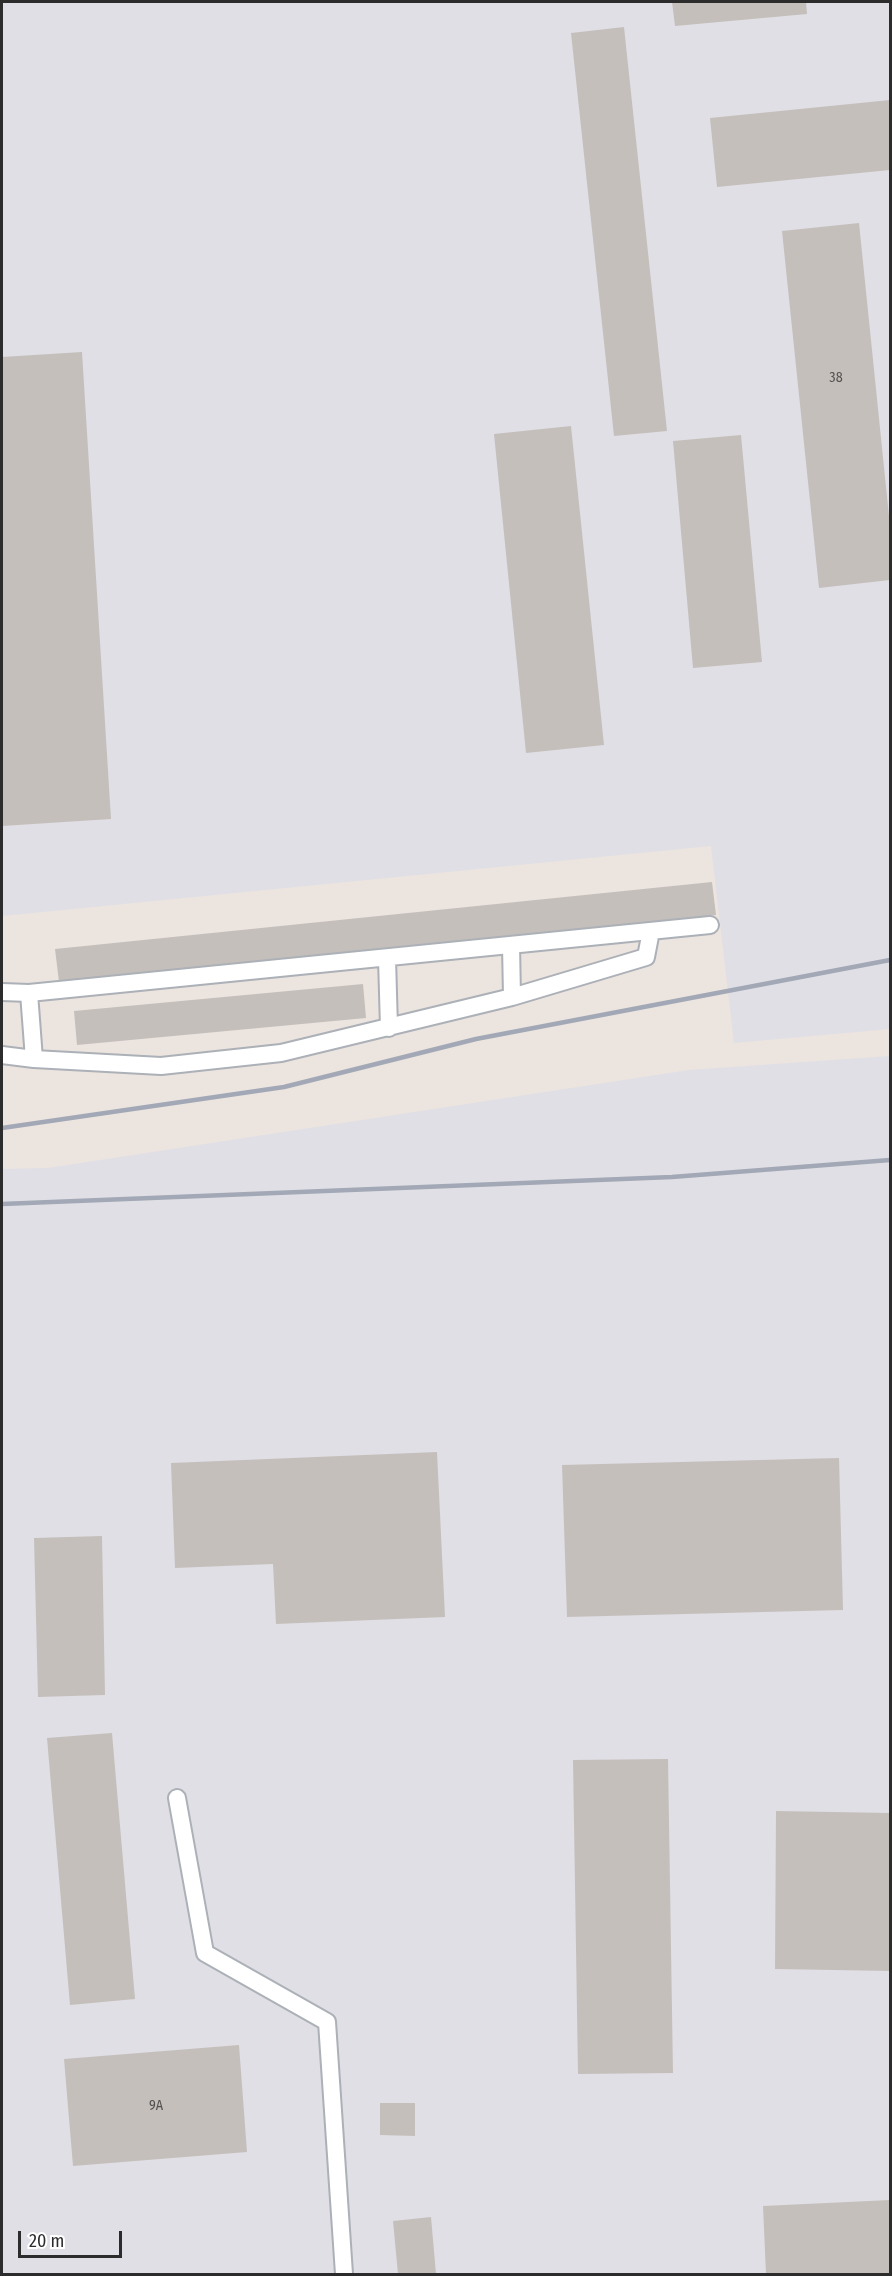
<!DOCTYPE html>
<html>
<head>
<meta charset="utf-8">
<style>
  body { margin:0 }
  #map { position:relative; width:892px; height:2276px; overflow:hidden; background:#ece4df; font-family:"Fira Sans Condensed",sans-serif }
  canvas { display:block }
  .frame { position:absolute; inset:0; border:3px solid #2c2c2c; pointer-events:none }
  .scale { position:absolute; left:18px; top:2231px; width:104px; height:27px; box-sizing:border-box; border:3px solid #2c2c2c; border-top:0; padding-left:8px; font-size:18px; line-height:21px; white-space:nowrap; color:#2c2c2c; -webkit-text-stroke:4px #fff; paint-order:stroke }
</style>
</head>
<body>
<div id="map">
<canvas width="892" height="2276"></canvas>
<div class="frame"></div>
<div class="scale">20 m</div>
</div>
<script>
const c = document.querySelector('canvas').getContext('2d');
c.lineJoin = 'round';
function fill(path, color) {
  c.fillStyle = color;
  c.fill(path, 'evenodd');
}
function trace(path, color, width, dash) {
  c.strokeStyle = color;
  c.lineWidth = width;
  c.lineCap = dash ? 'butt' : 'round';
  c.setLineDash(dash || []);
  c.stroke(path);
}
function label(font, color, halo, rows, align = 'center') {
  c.font = font + ' "Fira Sans Condensed",sans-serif';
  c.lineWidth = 4.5;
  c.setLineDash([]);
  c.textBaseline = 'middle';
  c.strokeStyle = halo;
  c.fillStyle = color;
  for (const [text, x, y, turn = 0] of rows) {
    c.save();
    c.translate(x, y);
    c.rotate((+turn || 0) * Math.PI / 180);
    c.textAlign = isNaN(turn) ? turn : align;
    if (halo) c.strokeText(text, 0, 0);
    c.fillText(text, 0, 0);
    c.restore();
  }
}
fill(new Path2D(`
  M2,2H890V1029L734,1043L711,846L2,916Z
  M890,1056V2274H2V1169L48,1168L689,1070Z`), '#e0dfe6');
fill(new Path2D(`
  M672,2H806L807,14L675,26Z
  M624,27L667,431L614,436L571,33Z
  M890,100V170L717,187L710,118Z
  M859,223L890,526V580L819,588L782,231Z
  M82,352L111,819L2,826V357Z
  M571,426L604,745L526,753L494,434Z
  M741,435L762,662L693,668L673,441Z
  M712,882L716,915L59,982L55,949Z
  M363,984L366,1018L77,1045L74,1011Z
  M437,1452L445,1617L276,1624L273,1564L175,1568L171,1463Z
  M839,1458L843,1610L567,1617L562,1465Z
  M102,1536L105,1695L38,1697L34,1538Z
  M112,1733L135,1999L70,2005L47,1738Z
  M668,1759L673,2073L578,2074L573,1760Z
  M776,1811L890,1813V1971L775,1969Z
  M239,2045L247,2152L73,2166L64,2059Z
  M380,2103H415V2136L380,2135Z
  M890,2200V2274H766L763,2206Z
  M431,2217L436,2274H398L393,2221Z`), '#c5bfbb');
const lane = new Path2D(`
  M511,945L512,997
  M387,958L389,1028
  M2,992L29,993L710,925
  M29,993L34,1059
  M2,1055L34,1059L161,1066L281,1053L512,997L646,957L651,931
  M177,1798L205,1953L327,2022L344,2274`);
trace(lane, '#acb0b7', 20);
trace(lane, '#fff', 16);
trace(new Path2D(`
  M2,1128L284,1087L476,1039L890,960
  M2,1204L672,1177L890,1160`), '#a2a8b5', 4.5);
label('14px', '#525150', null, [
  ["38",836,378],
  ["9А",156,2106]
]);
</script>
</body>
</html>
